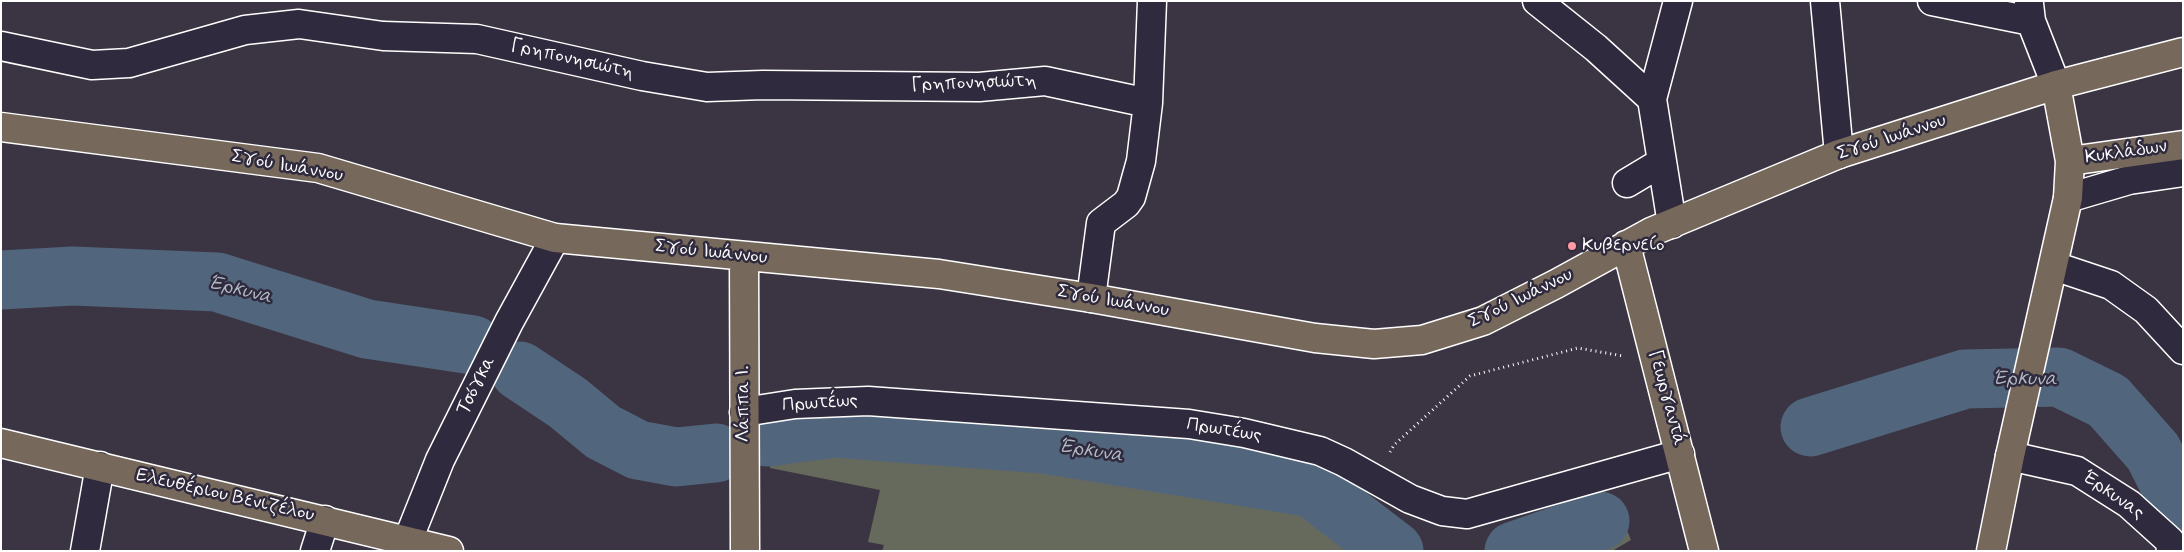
<!DOCTYPE html>
<html>
<head>
<meta charset="utf-8">
<style>
  body { margin:0 }
  #map { position:relative; width:2184px; height:552px; overflow:hidden; background:#3b3442; font-family:Mynerve,sans-serif }
  canvas { display:block }
  .frame { position:absolute; inset:0; border:2px solid #fff; pointer-events:none }
</style>
</head>
<body>
<div id="map">
<canvas width="2184" height="552"></canvas>
<div class="frame"></div>
</div>
<script>
const c = document.querySelector('canvas').getContext('2d');
c.lineJoin = 'round';
function fill(path, color) {
  c.fillStyle = color;
  c.fill(path, 'evenodd');
}
function trace(path, color, width, dash) {
  c.strokeStyle = color;
  c.lineWidth = width;
  c.lineCap = dash ? 'butt' : 'round';
  c.setLineDash(dash || []);
  c.stroke(path);
}
function label(font, color, halo, rows, align = 'center') {
  c.font = font + ' Mynerve,sans-serif';
  c.lineWidth = 5;
  c.setLineDash([]);
  c.textBaseline = 'middle';
  c.strokeStyle = halo;
  c.fillStyle = color;
  for (const [text, x, y, turn = 0] of rows) {
    c.save();
    c.translate(x, y);
    c.rotate((+turn || 0) * Math.PI / 180);
    c.textAlign = isNaN(turn) ? turn : align;
    if (halo) c.strokeText(text, 0, 0);
    c.fillText(text, 0, 0);
    c.restore();
  }
}
fill(new Path2D(`
  M817,445L969,447L1038,453L1309,498L1383,551H882L884,545L868,542L880,490L770,468L772,452Z
  M1622,518L1631,540L1612,551H1531Z`), '#666a5c');
trace(new Path2D(`
  M1,280L73,276L217,282L367,329L473,345
  M520,371L568,403L603,432L638,450L676,457L716,453
  M1810,427L1965,379L2059,377L2108,401L2153,452L2183,511
  M767,437L835,428L1043,444L1312,488L1394,551
  M1514,551L1600,521`), '#51667c', 59);
const minor = new Path2D(`
  M1537,1L1596,48L1652,99L1672,224
  M1825,1L1839,154
  M1932,1L2031,21
  M2029,4L2031,21L2056,85
  M1,46L92,65L129,63L245,30L299,24L383,36L477,39L642,76L707,87L763,85L979,87L1045,81L1148,103
  M1652,99L1678,1
  M1627,183L1662,162
  M2068,198L2129,180L2183,172
  M2054,266L2111,285L2146,310L2183,350
  M1091,298L1101,223L1126,204L1131,197L1141,161L1148,103L1152,1
  M744,412L795,404L868,401L1189,424L1244,433L1320,451L1344,462L1410,499L1442,511L1467,514L1680,454
  M2010,456L2077,471L2129,504L2170,541L2171,551
  M408,540L440,460L509,322L555,238
  M85,551L100,466
  M315,551L325,520`);
const major = new Path2D(`
  M1,127L318,168L555,238L939,274L1091,298L1315,338L1374,344L1422,340L1483,321L1556,284L1651,232L1839,154L2056,85L2183,52
  M2070,161L2183,145
  M1626,245L1704,551
  M744,257L745,551
  M1,443L449,551
  M1991,551L2010,456L2068,198L2070,161L2056,85`);
trace(minor, '#fff', 31);
trace(major, '#fff', 31);
trace(new Path2D(`
  M1390,452L1394,445L1470,376L1578,348L1623,356`), '#fff', 3, [1, 4]);
trace(minor, '#2f2a3d', 28);
trace(major, '#76695c', 28);
for (const [x, y, r, color] of [
  [1572,246,5,"#ff9aa2"]
]) {
  const dot = new Path2D();
  dot.arc(x, y, r, 0, 2 * Math.PI);
  c.fillStyle = color;
  c.fill(dot);
  trace(dot, '#2f2a3d', 2);
}
label('19px', '#fff', '#2f2a3d', [
  ["Γρηπονησιώτη",572,60,13],
  ["Γρηπονησιώτη",974,84,-2],
  ["Σγού Ιωάννου",1892,138,-18],
  ["Κυκλάδων",2126,153,-8],
  ["Σγού Ιωάννου",287,167,10],
  ["Σγού Ιωάννου",711,253,6],
  ["Σγού Ιωάννου",1521,299,-26],
  ["Σγού Ιωάννου",1113,302,10],
  ["Τσόγκα",477,386,-63],
  ["Γεωργαντά",1666,398,75],
  ["Λάππα Ι.",744,404,-90],
  ["Πρωτέως",820,404,-4],
  ["Πρωτέως",1224,431,9],
  ["Ελευθέριου Βενιζέλου",225,496,13],
  ["Έρκυνας",2113,496,35]
]);
label('19px', '#fff', '#2f2a3d', [
  ["Κυβερνείο",1582,246]
], 'left');
label('italic 20px', '#b1bac4', '#2f2a3d', [
  ["Έρκυνα",240,291,14],
  ["Έρκυνα",2025,380,1],
  ["Έρκυνα",1091,452,9]
]);
</script>
</body>
</html>
